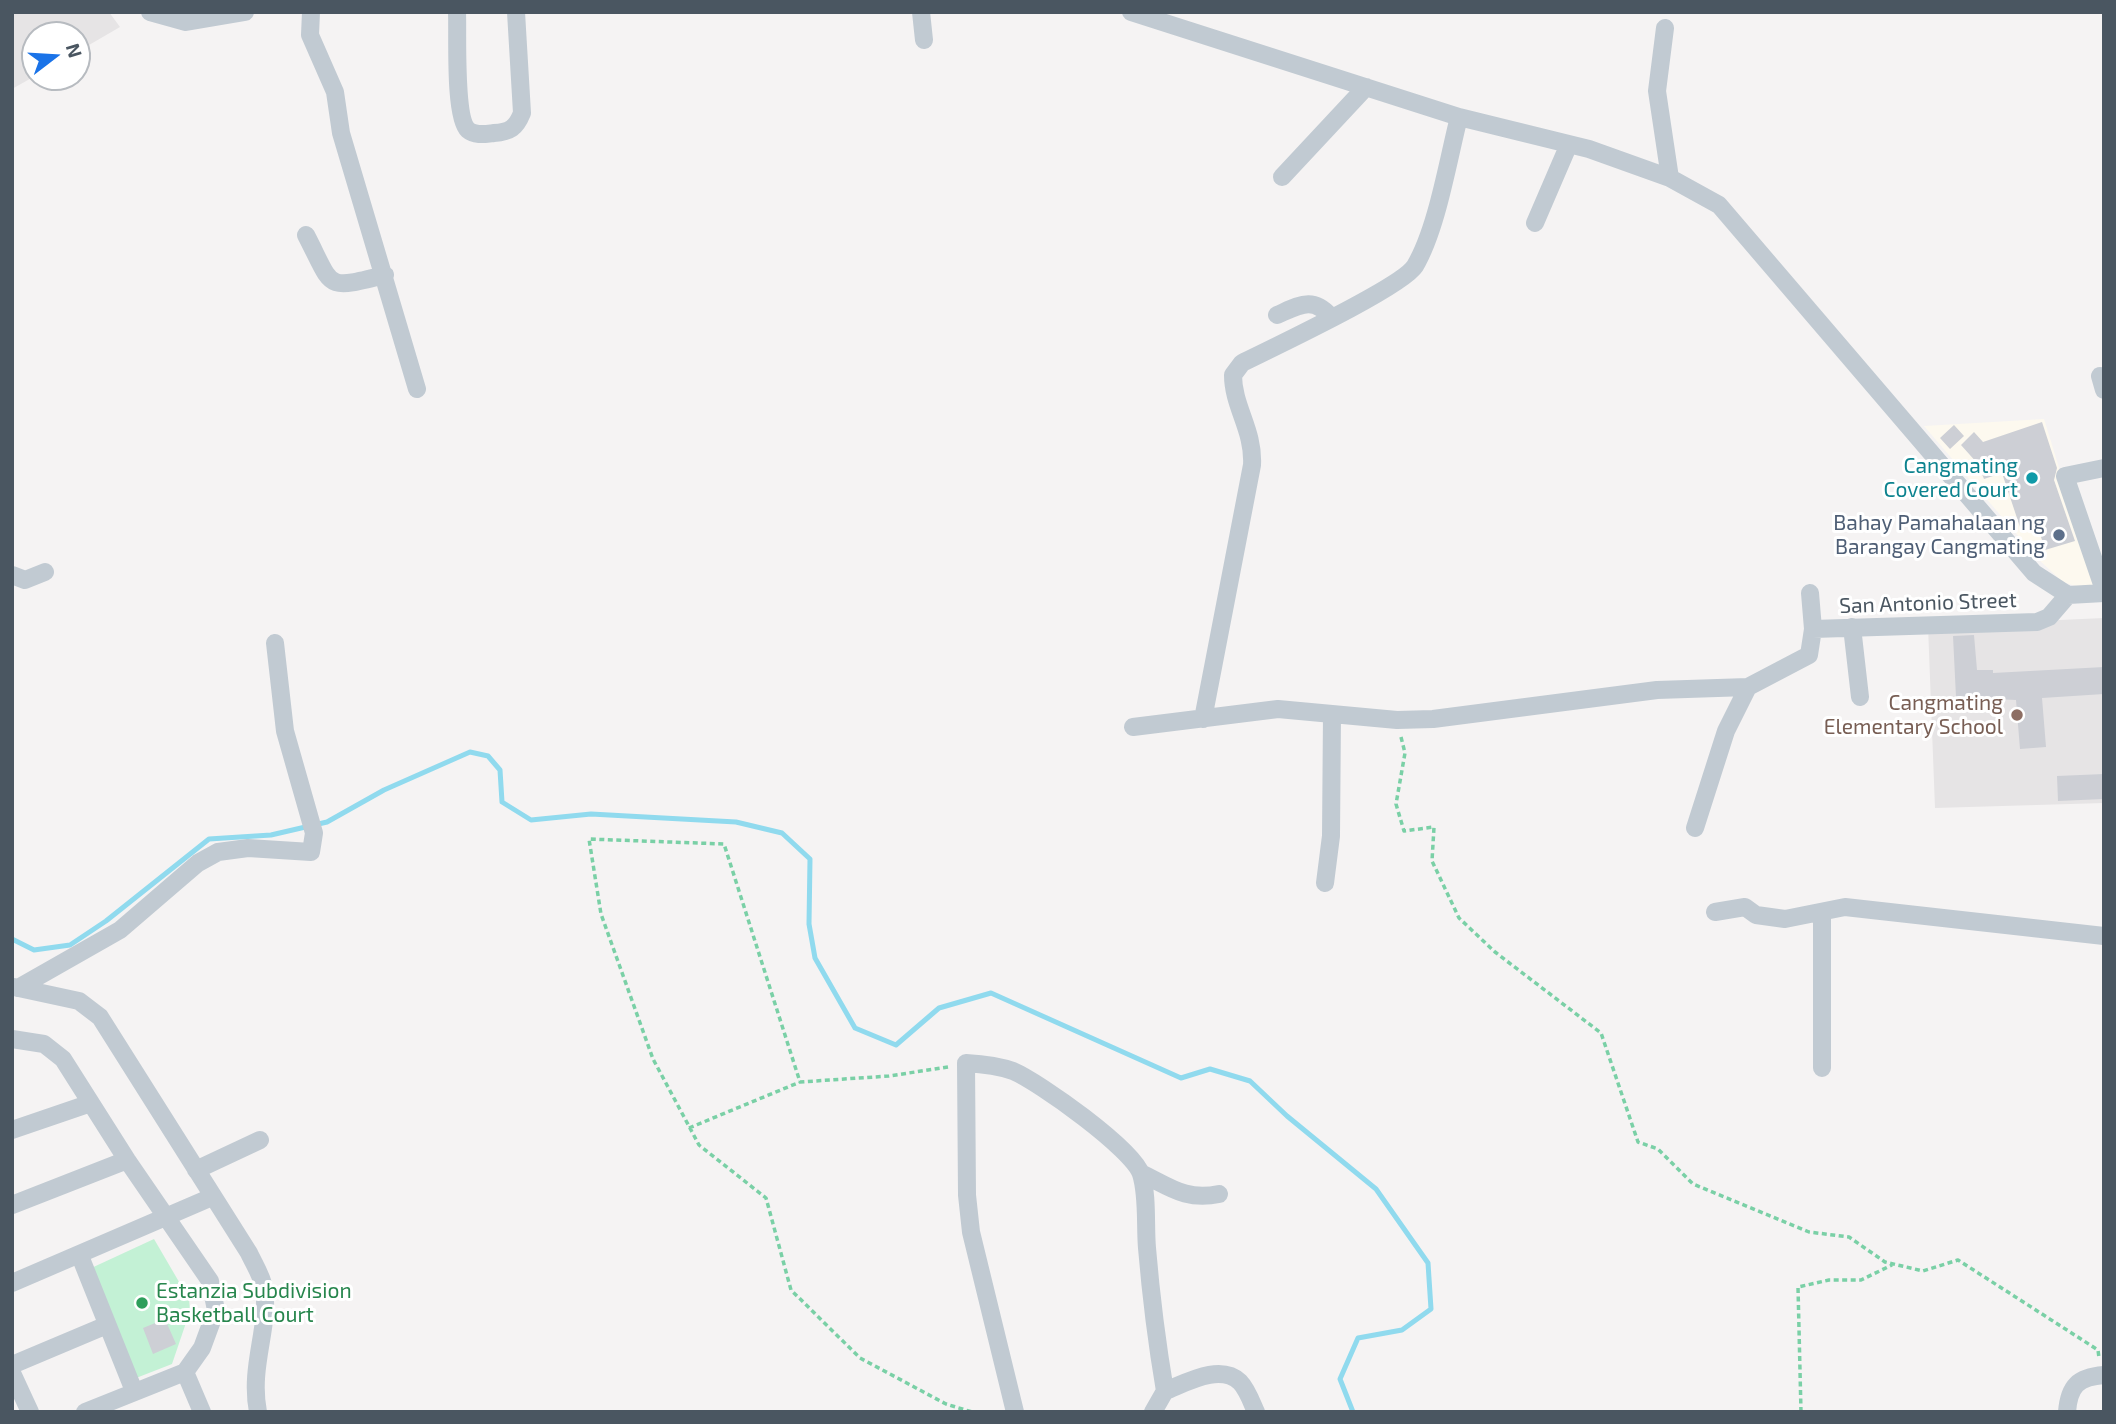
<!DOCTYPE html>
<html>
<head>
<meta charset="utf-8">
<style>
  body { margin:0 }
  #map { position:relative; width:2116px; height:1424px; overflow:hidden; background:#f5f3f3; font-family:"Exo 2",sans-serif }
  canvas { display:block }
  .frame { position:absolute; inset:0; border:14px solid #4a5661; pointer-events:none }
  .north { position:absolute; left:21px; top:21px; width:70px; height:70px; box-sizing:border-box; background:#fff; border:2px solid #b7bbc0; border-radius:50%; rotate:73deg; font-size:19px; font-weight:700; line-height:28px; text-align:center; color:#4a5661 }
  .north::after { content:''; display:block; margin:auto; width:24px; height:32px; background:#1a73e8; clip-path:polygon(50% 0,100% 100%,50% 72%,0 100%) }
</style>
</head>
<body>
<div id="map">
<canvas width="2116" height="1424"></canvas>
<div class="frame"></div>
<div class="north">N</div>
</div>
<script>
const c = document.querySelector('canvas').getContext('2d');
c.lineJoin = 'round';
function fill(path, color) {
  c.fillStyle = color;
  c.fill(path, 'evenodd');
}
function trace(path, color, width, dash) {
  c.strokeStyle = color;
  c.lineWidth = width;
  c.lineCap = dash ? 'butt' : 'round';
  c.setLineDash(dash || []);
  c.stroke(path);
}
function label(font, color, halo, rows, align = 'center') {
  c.font = font + ' "Exo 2",sans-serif';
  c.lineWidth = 6;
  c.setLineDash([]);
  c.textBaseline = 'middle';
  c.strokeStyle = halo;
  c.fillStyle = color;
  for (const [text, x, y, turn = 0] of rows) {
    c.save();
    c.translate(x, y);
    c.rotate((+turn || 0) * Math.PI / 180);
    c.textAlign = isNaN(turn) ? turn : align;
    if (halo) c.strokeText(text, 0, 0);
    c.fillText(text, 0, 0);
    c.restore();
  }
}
fill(new Path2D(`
  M2044,419L2096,587H2079L2063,582L2038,559L1924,426Z`), '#fdf9ef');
fill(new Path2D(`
  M12,12H109L120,27L77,52V35H35V76L12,89Z
  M2104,618V803L1935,808L1928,626Z`), '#e6e4e5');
fill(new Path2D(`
  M154,1239L189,1299L190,1311L172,1364L131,1380L87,1270Z`), '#c3f1d5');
trace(new Path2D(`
  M12,939L34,950L70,945L106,921L209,839L271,835L327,822L384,790L470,752L488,756L500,770L502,802L531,820L591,814L736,822L782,833L810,859L809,924L815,958L855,1028L896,1045L939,1008L991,993L1181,1078L1210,1069L1250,1081L1287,1116L1376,1189L1428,1263L1431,1309L1402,1330L1358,1338L1340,1379L1353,1412`), '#90daee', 5);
fill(new Path2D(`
  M2042,422L2057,468L2054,480L2075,541L2045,550L2038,527L2022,533L2002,473L1984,479L1978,464L1961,445L1974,432L1983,442Z
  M1954,425L1964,436L1950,449L1940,438Z
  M1974,635L1977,670H1993V673L2104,667V694L2042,698L2046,747L2020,749L2016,700L1956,697L1953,636Z
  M2104,774V799L2058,801L2057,776Z
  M165,1319L176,1344L153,1354L143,1328Z`), '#cdcfd5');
trace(new Path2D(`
  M1401,737L1405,753L1396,804L1404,831L1434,827L1432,861L1459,918L1495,952L1601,1033L1638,1142L1658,1149L1693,1184L1809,1232L1849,1237L1885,1262L1923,1271L1958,1260L2098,1350L2099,1358
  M948,1067L889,1076L800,1082L724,844L589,839L601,914L653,1059L699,1145L766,1198L791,1290L860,1358L946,1404L972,1412
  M689,1128L800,1082
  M1801,1412L1798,1287L1829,1280H1861L1892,1265`), '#7ad0a6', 3.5, [5, 3.5]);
trace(new Path2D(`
  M150,12L186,22L245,12
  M311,12L310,35L335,92L341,133L417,389
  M457,12C458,34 454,117 468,130C475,136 485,134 494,133C510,132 516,128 522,113L516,12
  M921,12L924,40
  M1131,12L1459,117L1589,149L1670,178L1719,205L2034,573L2068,595L2104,593
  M1665,28L1657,91L1670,178
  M1282,177L1366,87
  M1535,223L1569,144
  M306,235C334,289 324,290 385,275
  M1277,315C1300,305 1313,296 1331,317
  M2100,376L2104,390
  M2104,468L2065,476L2104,590
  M12,575L25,580L45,572
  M1810,593L1813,629L2037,622L2049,617L2068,595
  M1852,627L1860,697
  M1203,719L1252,465C1254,430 1233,407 1233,375L1242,363C1272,348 1402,287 1415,266C1437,229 1448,160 1459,117
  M1133,727L1278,709L1397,720L1433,719L1657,690L1748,687L1809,655L1813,629
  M1695,828L1726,731L1748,687
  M1325,883L1331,836L1332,714
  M1715,912L1745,907L1756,915L1785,919L1845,907L2104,936
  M14,987L79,1001L100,1017L249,1253C254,1264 262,1276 264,1288C270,1328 249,1366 258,1412
  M18,988L120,930L198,863L218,852L248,848L311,852L314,833L285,731L275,643
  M12,1039L44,1044L63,1059L127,1160L210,1281L216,1310L202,1348L185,1372L85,1412
  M1822,1068V913
  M12,1130L91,1103
  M196,1170L260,1140
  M1141,1173C1170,1187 1186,1201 1219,1194
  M12,1205L127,1160
  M80,1256L134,1391
  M12,1283L212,1197
  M12,1365L107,1325
  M185,1372L202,1412
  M12,1373L30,1412
  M1015,1412L971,1232L967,1195L966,1063C982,1064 999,1066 1013,1071C1039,1082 1133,1149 1141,1174C1148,1196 1145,1225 1147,1248C1151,1296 1157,1344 1165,1391C1186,1383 1220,1363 1240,1382C1247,1389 1252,1403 1256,1412
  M1153,1412L1165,1391
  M2067,1412C2069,1386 2078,1377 2104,1375`), '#c1cad2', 18);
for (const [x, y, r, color] of [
  [2032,478,7,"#0f9aa8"],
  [2059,535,7,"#5c6f8a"],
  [2017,715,7,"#8d6e63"],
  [142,1303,7,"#2e9e5b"]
]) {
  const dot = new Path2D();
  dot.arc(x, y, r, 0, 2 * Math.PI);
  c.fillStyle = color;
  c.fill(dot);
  trace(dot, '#fff', 2.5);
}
label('21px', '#0d838f', '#fff', [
  ["Cangmating",2018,466],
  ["Covered Court",2018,490]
], 'right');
label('21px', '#4e5e75', '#fff', [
  ["Bahay Pamahalaan ng",2045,523],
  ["Barangay Cangmating",2045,547]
], 'right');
label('21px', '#4a5661', '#fff', [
  ["San Antonio Street",1928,603,-2]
]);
label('21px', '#785e54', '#fff', [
  ["Cangmating",2003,703],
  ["Elementary School",2003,727]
], 'right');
label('21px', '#27864d', '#fff', [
  ["Estanzia Subdivision",156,1291],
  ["Basketball Court",156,1315]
], 'left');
</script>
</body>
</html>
